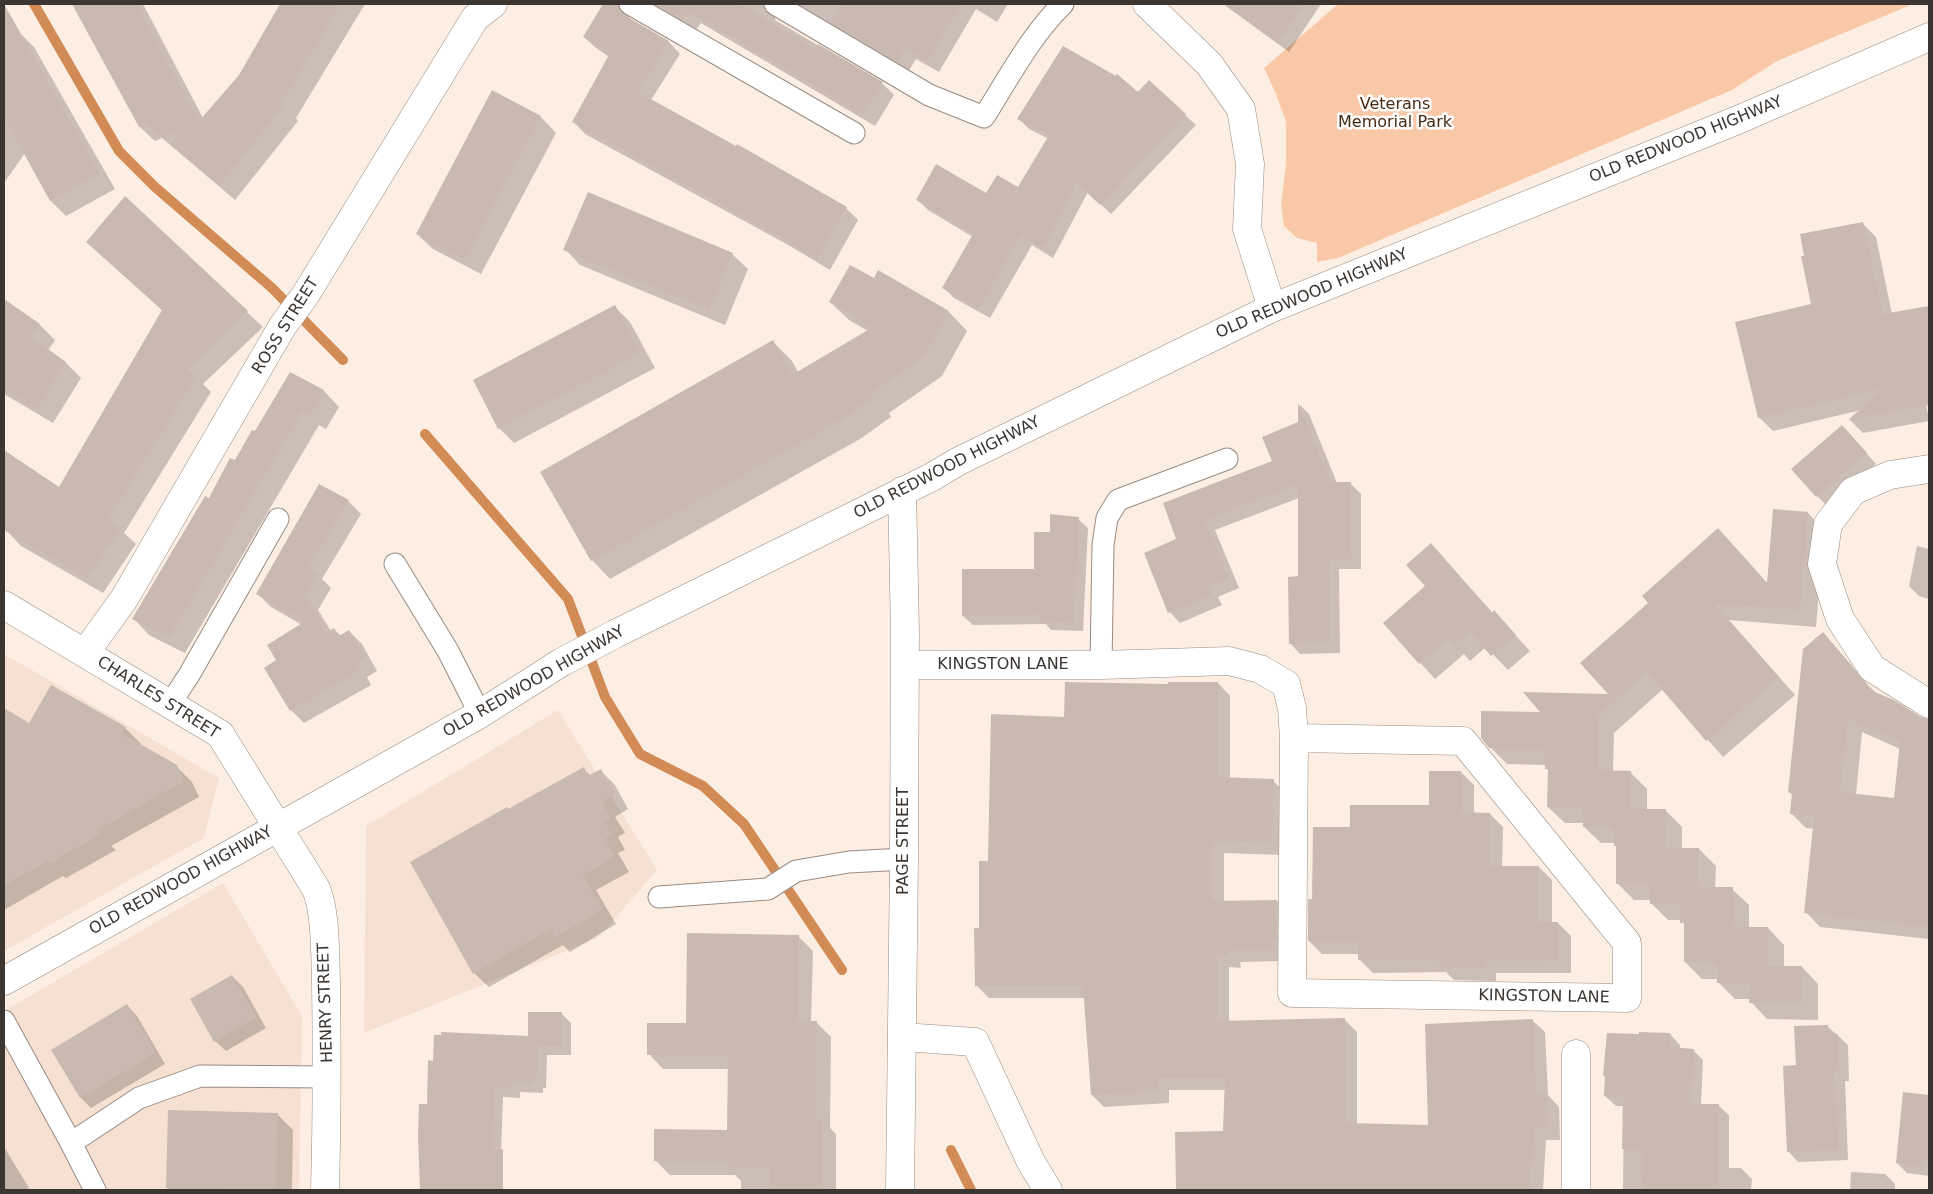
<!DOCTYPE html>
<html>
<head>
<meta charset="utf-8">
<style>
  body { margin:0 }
  #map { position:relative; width:1933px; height:1194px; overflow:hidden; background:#fdeee4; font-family:"DejaVu Sans",sans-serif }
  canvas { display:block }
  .frame { position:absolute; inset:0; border:5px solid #3b3632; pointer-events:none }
</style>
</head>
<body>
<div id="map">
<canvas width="1933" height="1194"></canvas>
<div class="frame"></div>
</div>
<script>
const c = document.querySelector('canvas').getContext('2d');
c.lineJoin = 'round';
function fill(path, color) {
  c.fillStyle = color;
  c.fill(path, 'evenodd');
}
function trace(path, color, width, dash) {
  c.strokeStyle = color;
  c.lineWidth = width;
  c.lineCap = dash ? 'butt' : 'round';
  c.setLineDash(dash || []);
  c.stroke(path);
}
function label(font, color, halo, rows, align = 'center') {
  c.font = font + ' "DejaVu Sans",sans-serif';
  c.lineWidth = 5;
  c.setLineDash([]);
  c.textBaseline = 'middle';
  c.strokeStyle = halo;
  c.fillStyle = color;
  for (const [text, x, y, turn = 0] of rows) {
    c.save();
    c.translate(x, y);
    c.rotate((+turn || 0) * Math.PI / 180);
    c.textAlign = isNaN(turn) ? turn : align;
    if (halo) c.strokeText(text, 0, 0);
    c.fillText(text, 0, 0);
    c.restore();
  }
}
fill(new Path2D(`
  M4,654L219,778L204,838L4,951Z
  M558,710L657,870L598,938L364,1033L366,826Z
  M223,883L302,1016L299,1190H4V1011Z`), '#f6e0d1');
fill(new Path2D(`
  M1338,4H1913L1777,61L1732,90L1338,258L1317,262V243L1297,238L1284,226L1281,205L1286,164V122L1276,94L1264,68Z`), '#f9c9a7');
fill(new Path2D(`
  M74,4H143L203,118L240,76L281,4H365L296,118L298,121L235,200L162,138L155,141L140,127Z
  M617,4H639L630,10L629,18L669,42L680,54L651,100L736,147L737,146L846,208L858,220L830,270L790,246L585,134L574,122L609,57L596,48L584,37L611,14Z
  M646,4H784L776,9L775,20L882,83L894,95L875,126L701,23L695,31Z
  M791,4H1008L997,22L976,9L939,72L916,59L908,72Z
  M1223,4H1321L1289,52Z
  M19,32L34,47L115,189L66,216L51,201L25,153L4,183V41Z
  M492,92L541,117L556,133L481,274L433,249L417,234Z
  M1185,115L1196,125L1111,214L1088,192L1053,258L1032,245L990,318L954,298L944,288L973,237L928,210L918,200L987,195L1019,189L1049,139L1029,129L1019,119Z
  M125,198L263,327L203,384L211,392L124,533L136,544L103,593L21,546L6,530L10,523L4,519V466L11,456L59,488L163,311L87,242Z
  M1862,223L1876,237L1892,314L1913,327L1929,421L1863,433L1850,420L1861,410L1773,431L1759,417L1812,305Z
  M565,249L732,254L748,269L725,325L580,265Z
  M879,272L949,312L967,331L942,376L889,413L891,417L860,439L610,579L592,560L773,342L792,361L798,372L868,331L849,320L830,302L874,280Z
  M4,300L40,325L55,340L48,351L66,363L81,378L53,423L4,394Z
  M614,306L630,322L655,368L514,443L499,428Z
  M291,373L324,391L339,407L326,429L319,425L185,653L149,635L134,619L210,500L255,433Z
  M1300,405L1309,414L1337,483H1350L1361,494V569H1339L1340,653L1300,654L1290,643L1299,578V498L1215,530L1239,588L1218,597L1222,605L1180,623L1170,612L1178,539L1274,461L1299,422Z
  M1852,437L1876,464L1827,506L1817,496Z
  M348,501L361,514L322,579L331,588L318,610L331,631L334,629L341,636L349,631L362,644L377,671L367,677L371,685L304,723L291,710L278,660L302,625L271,607L258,594Z
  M1808,513L1824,530L1816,627L1729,620L1795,695L1723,757L1663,689L1614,733L1613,772H1630L1647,789V810H1665L1682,827V849H1699L1716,866L1715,888L1732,889L1749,905V928H1768L1784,945V967H1802L1818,984V1020L1767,1019L1751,1002V999H1735L1718,982V979H1702L1685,962V926L1682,920H1668L1651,903V900H1634L1617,883L1618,848L1615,843H1601L1584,827V823H1565L1548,807L1549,771L1546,768V765L1507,764L1490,747L1543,713L1610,695L1735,547L1768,584Z
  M1078,519L1088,528L1083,631L1051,630L1046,624L973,625L963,616L1035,570L1051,533Z
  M1431,545L1493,613L1494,612L1530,651L1508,670L1486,647L1470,661L1464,654L1435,679L1384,623L1426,586Z
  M1917,546L1929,549V599L1919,596L1909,586Z
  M1823,633L1865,681L1872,691L1920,718L1929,721V939L1820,927L1806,912L1814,829L1806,828L1791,813L1793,795L1789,792ZM1862,732L1900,749L1895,799L1856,795Z
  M1218,683L1230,696V779L1273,781L1286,793L1283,855L1224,853V902L1277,901L1289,914L1284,961L1240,962L1241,968L1229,967V1022L1344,1019L1357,1032V1125L1429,1126L1532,1020L1545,1032L1548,1095L1559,1107L1560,1140H1546L1543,1190H1177L1176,1133L1224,1132L1226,1090H1169V1103L1104,1107L1092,1095L1085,998H989L976,985L980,929L990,862L1065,718L1169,686Z
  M52,686L125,728L141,744L140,745L176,766L192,782L199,797L111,846L116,850L66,878L63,876L4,910V709L30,724Z
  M583,769L591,776L601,771L615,785L628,809L615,817L625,833L618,837L625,850L618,853L629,872L596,890L616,924L570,952L563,945L489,987L474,973L509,810Z
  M1461,772L1474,785V814H1490L1503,827L1502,867H1539L1552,880V923H1558L1571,936V973H1496V981L1454,980L1446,972L1373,973L1360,960V954H1322L1309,941L1314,901L1351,829L1430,806Z
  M798,936L813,951L811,1022H816L831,1037L830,1128L836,1134V1190H741V1181L735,1175H670L656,1161L728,1131L729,1069H663L649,1054Z
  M232,976L243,987L266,1028L226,1051L215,1041Z
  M127,1005L137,1016L165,1064L91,1108L81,1098Z
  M561,1013L571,1023V1055H547L546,1088H543V1093L520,1092V1098L503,1097L500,1181L429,1106L435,1062L529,1037Z
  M1827,1026L1848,1045L1849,1081H1845L1848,1160L1798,1162L1788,1151L1797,1066Z
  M1670,1034L1680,1045V1049L1693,1050L1703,1060L1701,1105H1718L1729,1115V1168H1741L1752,1179L1751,1190H1623L1624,1106H1616L1605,1096L1606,1046Z
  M1904,1093L1929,1096V1176L1907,1173L1897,1163Z
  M278,1115L293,1130L292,1190H170L167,1187Z
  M4,1147L29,1188L26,1190H4Z
  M1851,1172L1885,1174L1895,1184V1190H1850Z`), '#0003');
trace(new Path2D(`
  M34,4L119,151L155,187L272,288L343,360
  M425,434L568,599L605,697L640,754L703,786L744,824L842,970
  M951,1150L971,1190`), '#d28b54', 10);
fill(new Path2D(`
  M4,4L100,174L50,201L4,117Z
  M72,4H137L199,121L239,75L280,4H341L281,103L284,105L220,186L170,144L183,129L164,139L146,124L139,127Z
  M603,4H618L619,10L624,15L669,41L638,92L736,146L737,144L847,207L817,259L777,235L572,122L610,53L583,37Z
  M655,4H740L815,49L818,44L883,82L863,115L688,11L683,20Z
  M842,4H961L927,61L904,48L896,61L831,22Z
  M1224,4H1304L1278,43Z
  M1063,46L1116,76L1117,74L1138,92L1149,80L1186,114L1150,153L1100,205L1077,183L1043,248L1021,235L979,308L942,288L973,234L916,200L936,164L986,193L997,175L1018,187L1049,135L1017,119Z
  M492,90L541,116L465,260L416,234Z
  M588,192L733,253L709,310L563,250Z
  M125,196L248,311L187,370L197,376L108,519L121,528L87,579L4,530V450L59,487L162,310L86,242Z
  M1863,222L1883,314L1929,306V405L1848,420L1884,388L1758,418L1735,322L1811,304L1801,256H1804L1800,234Z
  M850,265L874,278L878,270L949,311L924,357L871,394L873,398L841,420L591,561L540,472L773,340L792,375L873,327L829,302Z
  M4,299L40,324L31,337L66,362L37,409L4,389Z
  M615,305L640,353L498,429L473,380Z
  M290,372L324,390L310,415L303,410L169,638L132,619L205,496L209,498L230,458L235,460L252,430L255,431Z
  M1298,403L1331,482H1351V559H1329L1330,643L1289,644L1288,577L1298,576V484L1205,520L1229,578L1209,587L1212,595L1168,613L1144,553L1176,539L1163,503L1272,461L1262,437L1298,422Z
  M1842,425L1867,453L1816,497L1791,469Z
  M319,484L349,500L308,568L319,574L306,596L327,632L334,628L339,636L349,630L365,658L355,664L359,671L290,711L264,668L276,660L267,645L304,622L256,594Z
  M1773,509L1808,512L1800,610L1714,604L1779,677L1706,741L1647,672L1598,716L1597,770L1631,771V809H1666L1665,848H1699V887H1733V927H1768V966H1802V1003H1749L1750,983H1717V963L1684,962V923H1680V904H1650V884H1616V846H1614V827H1583V807H1547L1548,769H1545L1544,749L1489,748L1481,738V711L1540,712L1523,692L1608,694L1580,663L1648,603L1642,596L1718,528L1767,583Z
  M1050,514L1079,517L1074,623L1041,621V615L962,616V569H1034V532H1050Z
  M1431,543L1492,613L1494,610L1516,635L1491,656L1470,632L1454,646L1448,639L1419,664L1383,623L1425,586L1406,565Z
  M1823,632L1851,665L1859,677L1875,692L1894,700L1921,717L1929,719V927L1804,913L1814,817L1790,814L1792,793L1788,792L1803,649ZM1848,719L1900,742L1894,798L1840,792Z
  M1065,682L1168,684V682H1218L1219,777L1274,779L1271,843L1212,841V901L1277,900V941H1272V949L1229,950V956L1217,955V1021L1345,1018L1346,1123L1428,1125L1425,1024L1533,1019L1536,1093H1547L1548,1128H1534L1530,1190H1176L1175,1132L1223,1131L1225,1078H1157L1158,1091L1091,1095L1083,986H975L974,928H979V861H988L991,714L1064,717Z
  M51,685L126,727L121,733L177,765L184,781L96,831L101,834L50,863L47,861L4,886V708L29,723Z
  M584,767L588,776L601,769L615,794L602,802L611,818L605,822L612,835L605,839L615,857L583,875L603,909L555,938L551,929L473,974L410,862L507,807L508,809Z
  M1429,771H1461L1462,812L1490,813V866H1539V922H1558V960L1484,961V968L1439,967V960H1358V942L1308,941V899H1312L1313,827H1350V805H1429Z
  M687,933L799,935L797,1021H817L816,1119H822L823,1190H769V1168H727V1162L654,1161V1129L727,1130L728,1056L647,1055V1023H686Z
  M232,975L257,1017L214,1042L190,999Z
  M127,1004L156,1053L80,1098L51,1050Z
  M528,1012H562V1046H538L537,1078L534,1079L533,1084L511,1083V1089L494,1088L492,1150L503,1149V1190H420L418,1136L419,1104H427L428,1060L433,1061L434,1035H441V1032L528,1036Z
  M1828,1025V1034H1838L1839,1071H1835L1838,1150L1787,1152L1783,1066L1796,1065L1794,1026Z
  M1639,1032L1670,1033V1047L1694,1049L1691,1104H1719V1190H1642L1644,1158H1641V1149H1622L1623,1097L1604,1096L1605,1076H1603L1607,1033L1639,1034Z
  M1903,1092L1929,1095V1161L1923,1160V1167L1896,1163Z
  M168,1110L278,1113L276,1190L166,1188Z`), '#c8bab0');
const lane = new Path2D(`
  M630,4L854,133
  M775,4L929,95L984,117C1006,82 1033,32 1063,4
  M395,564L448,651L480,714
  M1101,665L1103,545L1107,518L1118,500L1227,459
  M170,704L189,675L278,519
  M659,897L768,889L796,871L849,862L904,859
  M4,1021L71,1143L95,1190
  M71,1143L139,1098L200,1076L328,1077`);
const street = new Path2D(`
  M1147,4L1209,64L1241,109L1250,164L1247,229L1272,308
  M1929,469L1890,475L1853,491L1828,524L1822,564L1840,619L1872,668L1929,704
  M4,605L220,734L315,887C326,908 325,956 326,981C327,1051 327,1120 325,1190
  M85,653L124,599L282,327L306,294L475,18L493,4
  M905,665H1101L1229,661L1260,669L1286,684L1292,708L1294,738L1463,741L1627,943V998L1292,993L1294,738
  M903,1037L975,1042L1031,1162L1048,1190
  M900,1190L904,859L905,632L902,491
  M1576,1190V1054`);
const secondary = new Path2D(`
  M4,981L480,714L562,662L615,634L932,477L957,462L1272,308L1740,119L1929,37`);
trace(lane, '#998b82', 23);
trace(street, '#998b82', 29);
trace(secondary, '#998b82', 29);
trace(lane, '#fff', 21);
trace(street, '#fff', 28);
trace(secondary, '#fff', 28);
label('16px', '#482b13', '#fefefe', [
  ["Veterans",1395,105],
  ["Memorial Park",1395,123]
]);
label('16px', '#3b3632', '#fefefe', [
  ["OLD REDWOOD HIGHWAY",1686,140,-22],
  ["OLD REDWOOD HIGHWAY",1312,294,-23],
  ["ROSS STREET",286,326,-58],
  ["OLD REDWOOD HIGHWAY",947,468,-27],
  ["KINGSTON LANE",1003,665],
  ["OLD REDWOOD HIGHWAY",534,682,-30],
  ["CHARLES STREET",158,698,32],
  ["PAGE STREET",904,841,-90],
  ["OLD REDWOOD HIGHWAY",181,881,-29],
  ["KINGSTON LANE",1544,997,1],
  ["HENRY STREET",326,1003,-92]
]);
</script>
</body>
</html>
